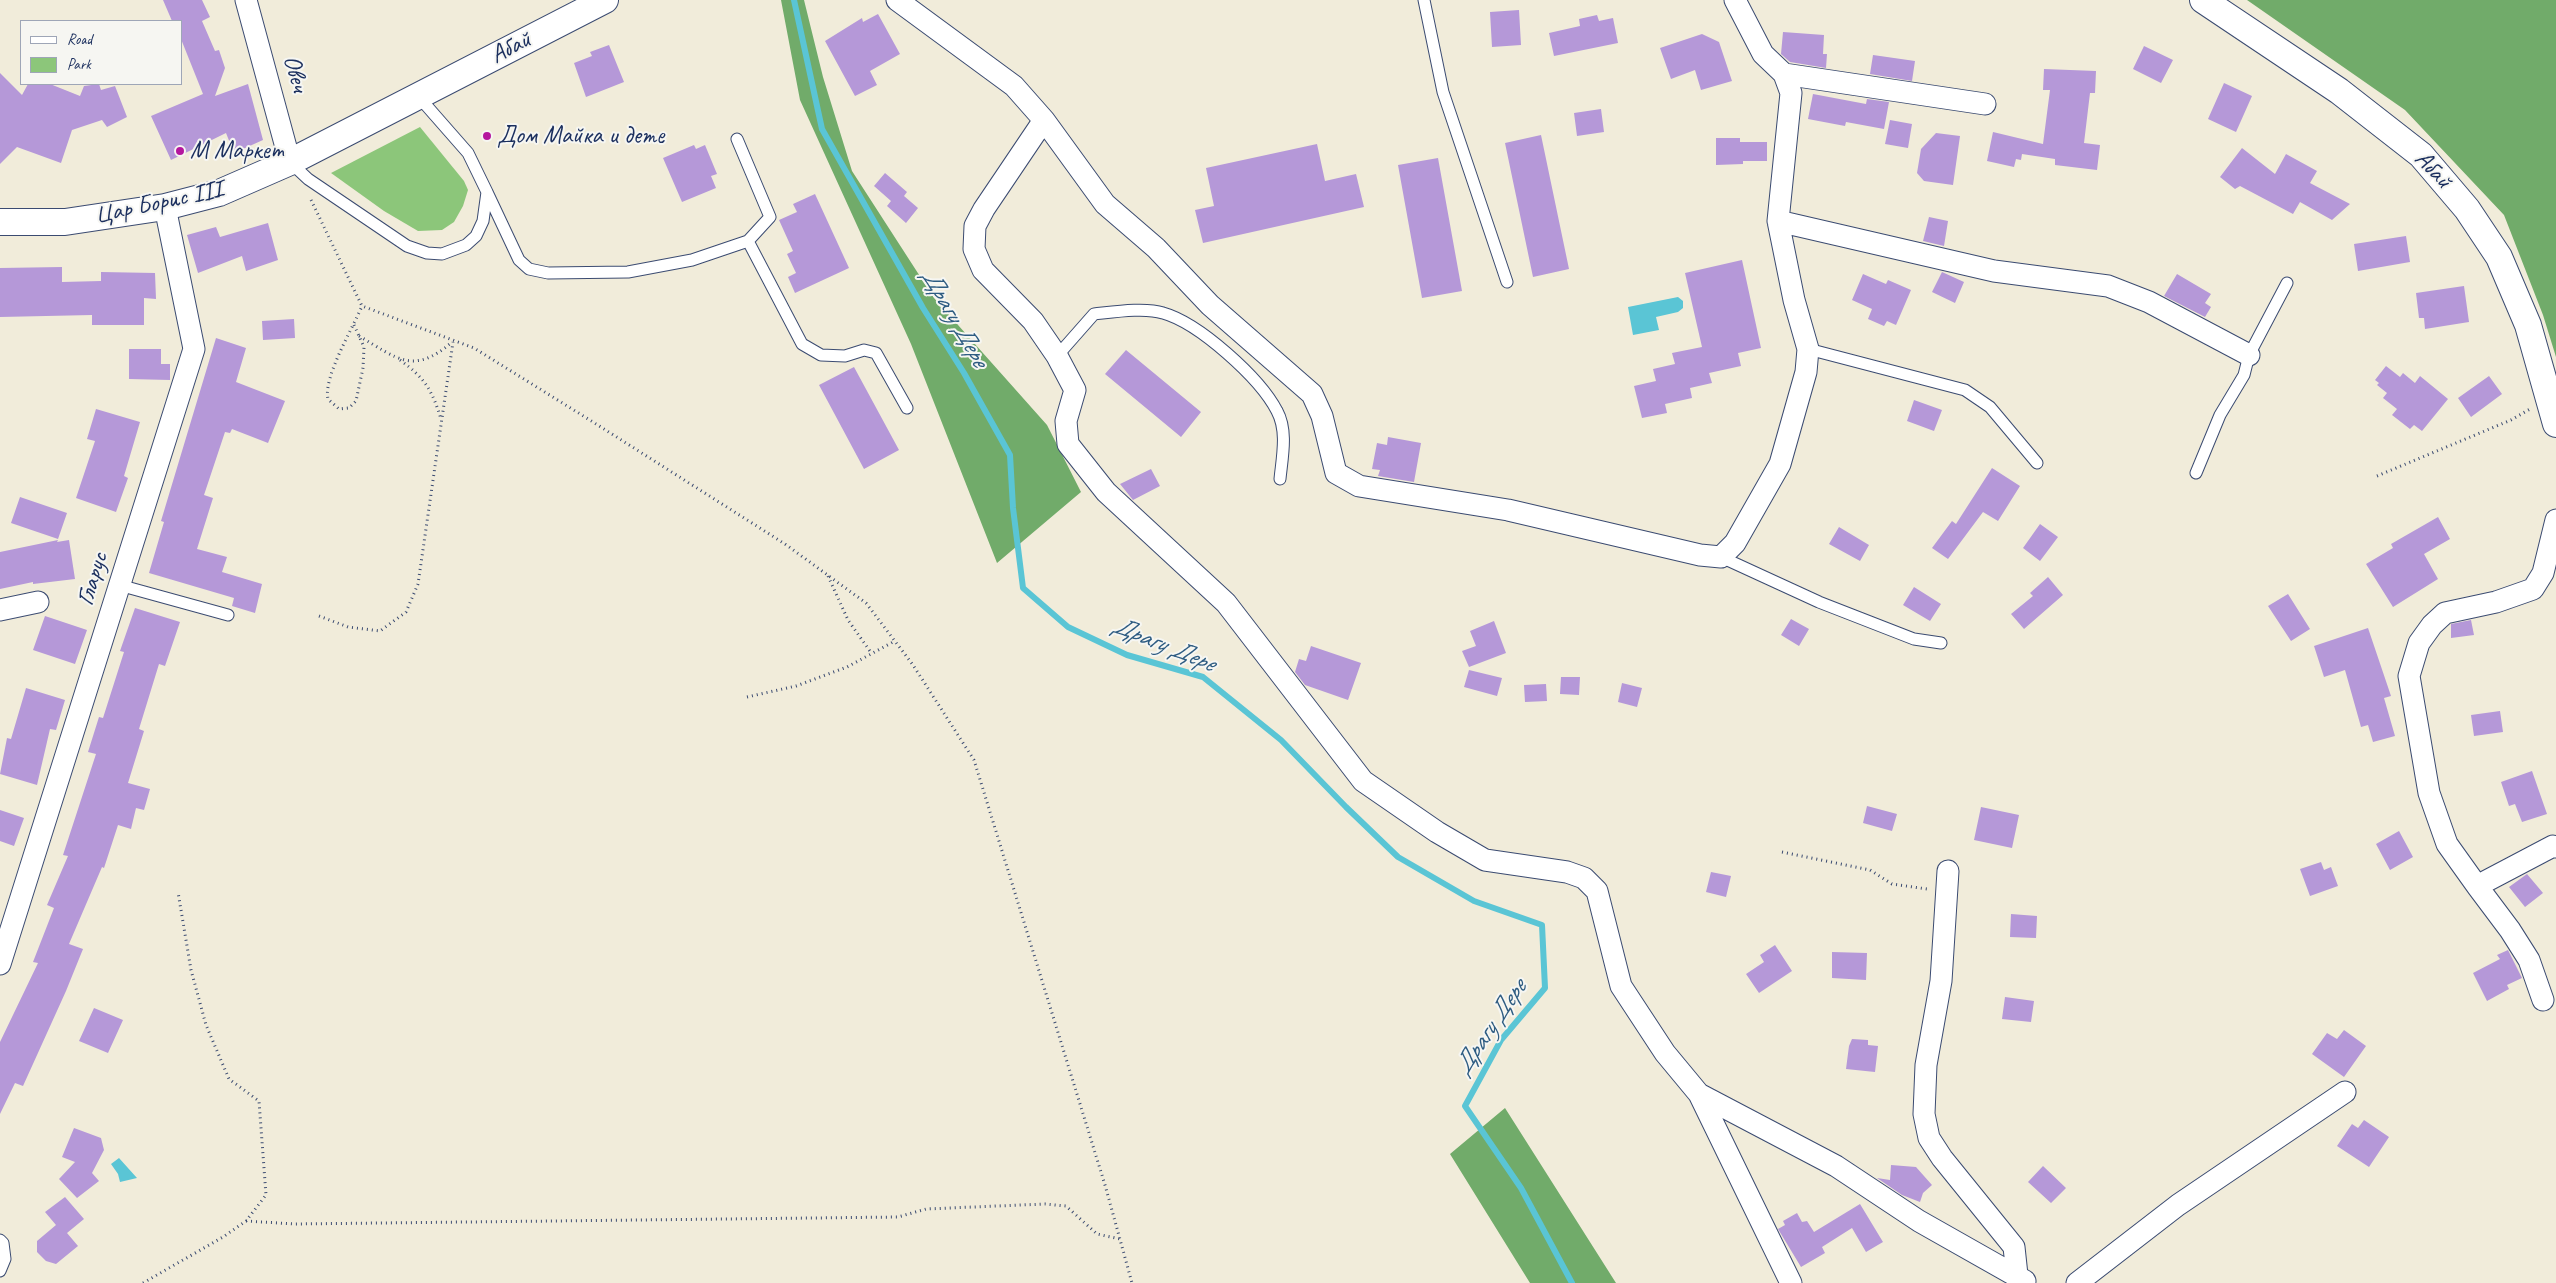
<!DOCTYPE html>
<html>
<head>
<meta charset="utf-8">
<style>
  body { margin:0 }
  #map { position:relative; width:2556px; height:1283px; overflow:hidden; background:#f1ecda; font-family:Caveat,sans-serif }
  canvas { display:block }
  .legend { position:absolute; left:20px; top:20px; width:162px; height:65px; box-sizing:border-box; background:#f6f6f2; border:1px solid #9ea6b7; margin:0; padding:6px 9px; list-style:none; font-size:15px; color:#1b2f5e }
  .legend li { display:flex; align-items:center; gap:10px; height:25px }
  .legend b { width:25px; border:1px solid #9ea6b7 }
</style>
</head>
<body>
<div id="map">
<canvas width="2556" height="1283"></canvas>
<ul class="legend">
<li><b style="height:6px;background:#fff"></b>Road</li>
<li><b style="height:14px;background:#8cc67a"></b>Park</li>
</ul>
</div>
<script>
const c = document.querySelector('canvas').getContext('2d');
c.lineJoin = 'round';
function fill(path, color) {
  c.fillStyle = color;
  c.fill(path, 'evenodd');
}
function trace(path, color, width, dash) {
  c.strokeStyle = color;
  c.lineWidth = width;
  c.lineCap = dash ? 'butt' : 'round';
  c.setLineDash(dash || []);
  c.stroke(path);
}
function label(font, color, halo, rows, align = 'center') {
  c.font = font + ' Caveat,sans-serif';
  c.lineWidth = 4;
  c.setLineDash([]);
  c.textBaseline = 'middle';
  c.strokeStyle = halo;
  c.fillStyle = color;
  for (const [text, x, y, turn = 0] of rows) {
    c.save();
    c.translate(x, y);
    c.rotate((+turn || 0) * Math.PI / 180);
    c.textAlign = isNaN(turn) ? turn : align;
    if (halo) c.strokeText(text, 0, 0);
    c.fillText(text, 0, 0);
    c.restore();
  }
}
fill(new Path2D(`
  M420,127L464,181L468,190L463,206L454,222L442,230L418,231L384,211L331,173Z`), '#8cc67a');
fill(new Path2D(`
  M781,0H804L823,77L852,171L934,298L1047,425L1081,492L997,563L911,344L800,100Z
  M2247,0H2556V357L2543,315L2504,215L2405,110Z
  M1505,1108L1616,1283H1530L1450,1154Z`), '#71ab6a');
fill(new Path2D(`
  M1678,297L1683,301V308L1678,312L1656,317L1659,330L1633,335L1628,307Z
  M119,1158L137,1178L120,1182L118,1174L111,1164Z`), '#5ac5d5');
trace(new Path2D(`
  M794,0L822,129L923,308L964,373L1010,455L1013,508L1023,588L1068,627L1127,655L1203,677L1281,740L1346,807L1398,857L1474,901L1542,925L1545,988L1501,1040L1465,1106L1521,1188L1572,1283`), '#5ac5d5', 6);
fill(new Path2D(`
  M163,0H202L210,17L202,21L215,51L219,50L225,68L215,96L248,84L263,140L234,153L226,133L171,160L151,116L203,94L181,39V21H172Z
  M1519,10L1521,45L1492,47L1490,12Z
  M878,14L900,54L870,71L877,85L855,96L825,41L862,18L863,22Z
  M1597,15L1599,21L1613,18L1618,43L1554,56L1549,33L1580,26L1579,19Z
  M1783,32L1824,35L1823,54H1827L1826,68L1790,62L1781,54Z
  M1702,34L1719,42L1732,81L1701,90L1695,70L1671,79L1660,48Z
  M609,45L624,82L586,97L574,63L592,56L590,52Z
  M2144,46L2173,60L2161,83L2133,69Z
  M1873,55L1915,61L1912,81L1870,74Z
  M2044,69L2096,71L2095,93H2090L2084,143L2100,145L2097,170L2055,165V159L2022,154L2021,160L2016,159L2014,167L1987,161L1993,132L2043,144L2050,90H2043Z
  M0,73L22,95L28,84H50L80,96L84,86L99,84L101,90L115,86L127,117L107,127L102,120L72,130L61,163L17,147L0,164Z
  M2224,83L2252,96L2236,132L2208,119Z
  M1813,94L1866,104L1867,99L1889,102L1884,129L1846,122L1845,126L1808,119Z
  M1601,109L1604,132L1577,136L1574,113Z
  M1890,120L1912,124L1908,148L1885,144Z
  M1936,133L1960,136L1953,185L1924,181L1917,173L1921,149Z
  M1541,135L1569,269L1533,277L1505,143Z
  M1716,138H1740V142H1767V161H1743V164L1716,165Z
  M1317,144L1325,181L1356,174L1364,207L1203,243L1195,210L1214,206L1206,168Z
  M694,145L696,149L705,145L717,174L711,176L716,188L682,202L663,158Z
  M2242,148L2275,174L2286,154L2317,171L2310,183L2350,204L2332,220L2300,202L2293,214L2240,186L2235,189L2220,177Z
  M1438,158L1462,291L1422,298L1398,165Z
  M885,173L907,192L904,196L918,208L906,223L887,206L891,201L874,186Z
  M815,194L849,268L795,293L788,277L796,273L787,254L793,251L779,220L797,212L793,204Z
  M1929,217L1948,221L1944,246L1923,241Z
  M268,223L278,260L246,271L242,256L198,273L187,235L216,227L220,237Z
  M2406,236L2410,262L2358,271L2354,244Z
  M1742,260L1761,348L1738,353L1741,366L1709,373L1712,383L1690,388L1692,398L1665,404L1667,413L1642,418L1634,386L1656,381L1653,369L1675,364L1672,353L1702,347L1685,273Z
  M62,267V282L101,281V272L155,273L156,299L144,298V325H92V315L0,317V268Z
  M1942,272L1964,282L1955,303L1932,292Z
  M1863,274L1886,284L1888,280L1911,290L1896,325L1887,321L1884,326L1868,319L1872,309L1852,300Z
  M2177,274L2211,294L2205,303L2211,307L2205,317L2164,296Z
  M2464,286L2469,322L2425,329L2424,318H2419L2416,293Z
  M294,319L295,338L263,340L262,321Z
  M216,338L246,348L236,382L285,401L268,443L232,429L230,433L225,432L204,495L213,498L197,549L227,557L222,572L262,584L255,613L232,606L234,598L149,573L164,522L161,521Z
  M129,349H161V364H170V380L129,379Z
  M1126,350L1201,412L1181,437L1105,374Z
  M2386,366L2400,377L2403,373L2415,383L2420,376L2448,399L2422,431L2414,425L2410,429L2392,415L2397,409L2383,398L2387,393L2377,385L2379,383L2375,380Z
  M854,367L899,450L864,469L819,385Z
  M2489,376L2502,394L2471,417L2458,398Z
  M1914,400L1942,410L1934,431L1907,421Z
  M96,409L140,422L124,476L128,478L116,512L76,498L95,441L87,439Z
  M1388,437L1421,443L1414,482L1378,476L1380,470L1372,469L1377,443L1387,445Z
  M1992,468L2020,486L1998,521L1983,512L1948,559L1932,548L1952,521L1956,524Z
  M1151,469L1160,486L1133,500L1120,484Z
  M20,497L67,513L58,539L11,523Z
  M2438,517L2450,539L2424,554L2438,579L2393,607L2366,564L2393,548L2391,544Z
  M2040,524L2058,537L2040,561L2023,548Z
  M1839,527L1869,545L1860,561L1829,544Z
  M58,540L57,542L69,540L75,579L33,584V582L0,589V552Z
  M2048,577L2063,595L2024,629L2011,614L2033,596L2030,593Z
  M1914,587L1941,604L1930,621L1903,605Z
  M2288,594L2310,629L2291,641L2268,606Z
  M135,608L180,622L165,666L159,664L139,729L144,731L128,783L150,789L144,810L136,808L131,829L118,825L104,868L102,867L69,944L83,949L66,991L23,1086L15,1083L0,1114V1042L38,963L33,962L54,908L47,905L68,856L63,855L96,754L88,752L99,717L103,718L124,652L120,651Z
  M45,616L87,630L75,664L33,650Z
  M1791,619L1809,629L1799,646L1781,635Z
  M2471,620L2474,635L2451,638V624Z
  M1494,621L1506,653L1469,667L1462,651L1476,646L1470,631Z
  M2368,628L2391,696L2384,698L2395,736L2373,742L2368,725L2361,727L2345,670L2324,677L2314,646Z
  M1311,646L1361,663L1348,700L1305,685L1295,672L1299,659L1306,661Z
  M1469,670L1502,678L1497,696L1464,687Z
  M1561,677H1580L1579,695L1560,694Z
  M1622,683L1642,688L1637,707L1618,702Z
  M1546,684L1547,701L1525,702L1524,685Z
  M26,688L65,700L56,730L50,729L37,785L0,774L7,738L11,739Z
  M2500,711L2503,732L2474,736L2471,715Z
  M2532,771L2547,814L2522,822L2515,804L2509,806L2501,782Z
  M1867,806L1897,814L1892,831L1863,823Z
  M1981,807L2019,815L2012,848L1974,840Z
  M0,810L24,818L14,846L0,841Z
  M2399,831L2413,857L2390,870L2376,844Z
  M2321,862L2324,870L2331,867L2338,886L2310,896L2300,869Z
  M1711,872L1731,876L1726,897L1706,892Z
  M2527,874L2543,893L2525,907L2509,887Z
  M2011,914L2037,916L2036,938L2010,937Z
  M1775,945L1792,971L1759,993L1746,974L1764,962L1760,955Z
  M2508,950L2522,978L2507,985L2509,989L2487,1001L2473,973L2500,959L2497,955Z
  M1832,952L1867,953L1866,980L1832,978Z
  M2005,997L2034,1001L2031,1022L2002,1019Z
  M94,1008L123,1020L108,1053L79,1041Z
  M2344,1030L2366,1046L2344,1077L2312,1054L2327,1033L2337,1039Z
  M1852,1039L1868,1040V1045L1878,1046L1875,1072L1846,1069L1849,1046Z
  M2364,1120L2389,1137L2369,1167L2337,1146L2352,1124L2358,1128Z
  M74,1128L101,1138L104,1150L92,1173L99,1181L77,1198L59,1179L75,1162L62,1157Z
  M1891,1165L1916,1167L1932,1185L1923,1193L1920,1202L1902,1195L1877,1178L1890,1180Z
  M2043,1166L2066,1188L2051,1203L2028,1182Z
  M65,1197L84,1219L67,1233L78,1246L56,1264L46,1261L37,1252V1241L56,1225L45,1212Z
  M1860,1204L1883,1242L1866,1252L1852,1228L1822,1247L1825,1253L1801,1267L1778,1229L1785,1225L1783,1221L1797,1213L1802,1222L1807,1221L1814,1232Z`), '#b598d8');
const service = new Path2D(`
  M1424,0L1443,92L1507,282
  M290,162L308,179L407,246L427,253L442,254L466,245L476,236L483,221L487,192L468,153L418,96
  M487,192L519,260L529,269L548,273L628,272L692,260L748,241L770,217L737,139
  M748,241L802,344L821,355L845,356L864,350L876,353L907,408
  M1808,349L1965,390L1990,407L2037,463
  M1057,356L1094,314C1113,312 1145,307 1163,313C1199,323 1260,378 1277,411C1288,431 1282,458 1280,479
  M2196,473L2220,415L2244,375L2249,355L2287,283
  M1721,557L1819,602L1914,639L1941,643
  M119,585L228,615
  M0,1240L3,1243L5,1259L0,1271`);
const minor = new Path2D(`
  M246,0L290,162
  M897,0L1014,86L1044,120L984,209L975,226L974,249L983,270L1033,321L1057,356L1075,390L1066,421L1068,444L1106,492L1226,603L1363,781L1437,832L1485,860L1567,872L1584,878L1597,891L1621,986L1665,1053L1699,1094L1791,1283
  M1784,74L1985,104
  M1044,120L1105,204L1156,248L1210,305L1312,394L1322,416L1336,473L1359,486L1508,510L1700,555L1721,557L1735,543L1780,464L1806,372L1808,349L1794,300L1778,221L1791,93L1784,74L1763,54L1735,0
  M1778,221L1994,271L2108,286L2149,302L2249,355
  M2556,520L2543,573L2533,589L2496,602L2445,613L2432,625L2419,643L2409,676L2429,793L2447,844L2477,886L2553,846L2556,847
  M0,610L38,602
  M1948,871L1941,981L1926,1065L1924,1114L1929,1138L1942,1158L2014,1247L2017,1275
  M2477,886L2510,930L2529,960L2543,1000
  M0,964L194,349L165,207
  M1699,1094L1836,1166L1919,1221L2025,1281
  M2077,1283L2178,1205L2345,1092`);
const tertiary = new Path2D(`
  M2203,0L2339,91L2421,155L2467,209L2499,257L2528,325L2556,424
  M0,222H65L165,207L219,193L290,162L605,0`);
trace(service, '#3b4b71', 13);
trace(minor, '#3b4b71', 23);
trace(tertiary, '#3b4b71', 28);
trace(new Path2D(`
  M311,200L362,306L474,348L593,422L785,544L866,603L913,665L974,760L1105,1185L1132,1283
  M354,325L364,347L363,368L356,401L349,408L339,409L328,399C323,377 353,328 362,306
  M359,336C397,358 413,376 452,342
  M400,360C425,378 432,390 441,419
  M2377,476L2511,420L2530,409
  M828,576L848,620L872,654
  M319,616L348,627L380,631L406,612L418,584L453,342
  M747,697L796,686L847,667L895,641
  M1782,852L1870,870L1892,884L1927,889
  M246,1221L294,1224L898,1217L926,1209L1045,1204L1066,1206L1097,1234L1120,1239
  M143,1283L223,1237L246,1221L266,1195L259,1101L229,1079L206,1025L191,970L178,892`), '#3b4b71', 3, [1, 4]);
trace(service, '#fff', 11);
trace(minor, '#fff', 21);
trace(tertiary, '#fff', 26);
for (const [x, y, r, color] of [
  [487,136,5,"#b5179e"],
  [180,151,5,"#b5179e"]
]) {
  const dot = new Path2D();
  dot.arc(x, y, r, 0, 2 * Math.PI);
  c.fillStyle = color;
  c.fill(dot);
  trace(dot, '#f6f6f2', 2);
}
label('25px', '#1b2f5e', '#f6f6f2', [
  ["Абай",511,48,-27],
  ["Овеч",295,74,75],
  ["Абай",2433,170,47],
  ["Цар Борис III",159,203,-12],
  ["Гларус",93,579,-73]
]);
label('25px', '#1b2f5e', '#f6f6f2', [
  ["Дом Майка и дете",497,136],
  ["М Маркет",190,151]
], 'left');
label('italic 26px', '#2e5c82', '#f6f6f2', [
  ["Драгу Дере",954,318,60],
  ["Драгу Дере",1163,645,22],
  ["Драгу Дере",1491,1028,-56]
]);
</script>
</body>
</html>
